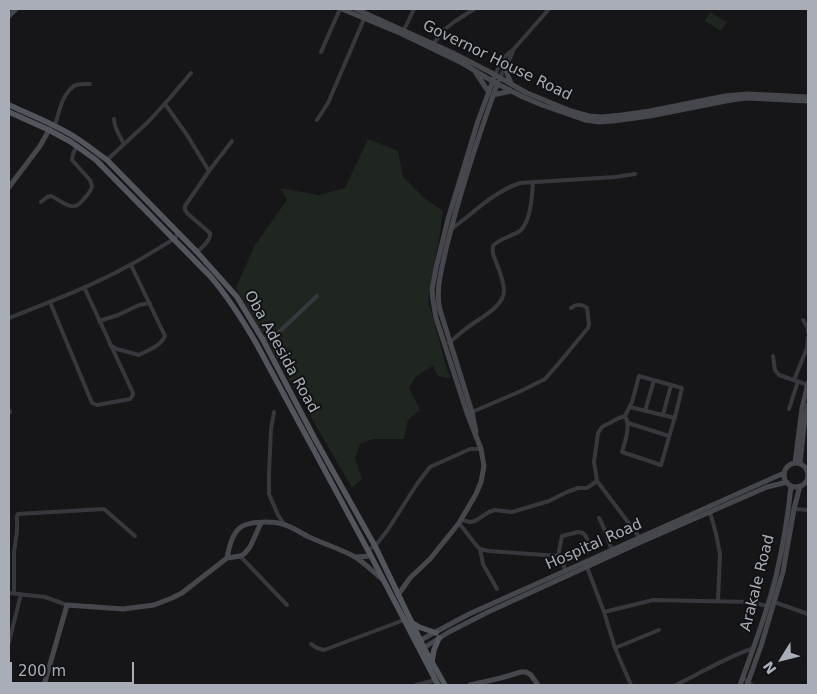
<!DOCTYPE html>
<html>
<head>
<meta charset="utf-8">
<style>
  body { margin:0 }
  #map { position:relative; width:817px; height:694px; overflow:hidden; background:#161618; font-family:"DejaVu Sans",sans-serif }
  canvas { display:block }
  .frame { position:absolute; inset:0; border:10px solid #a8adb8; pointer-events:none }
  .north { position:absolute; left:757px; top:634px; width:50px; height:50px; -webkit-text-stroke:4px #111113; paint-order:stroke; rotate:234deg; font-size:14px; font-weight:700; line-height:20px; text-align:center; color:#a8adb8 }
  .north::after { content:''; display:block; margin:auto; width:18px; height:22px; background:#a8adb8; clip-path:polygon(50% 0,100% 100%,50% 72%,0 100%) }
  .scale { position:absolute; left:10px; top:662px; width:124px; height:22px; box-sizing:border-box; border:2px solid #a8adb8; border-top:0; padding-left:6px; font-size:15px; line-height:18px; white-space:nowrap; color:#a8adb8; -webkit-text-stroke:4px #111113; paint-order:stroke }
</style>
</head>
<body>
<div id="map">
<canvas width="817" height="694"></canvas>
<div class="frame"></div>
<div class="north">N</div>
<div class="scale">200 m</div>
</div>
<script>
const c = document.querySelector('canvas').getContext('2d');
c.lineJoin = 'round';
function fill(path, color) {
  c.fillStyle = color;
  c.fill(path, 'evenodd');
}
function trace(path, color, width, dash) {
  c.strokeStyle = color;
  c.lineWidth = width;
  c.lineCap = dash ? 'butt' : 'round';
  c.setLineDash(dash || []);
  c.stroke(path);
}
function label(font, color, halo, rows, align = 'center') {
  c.font = font + ' "DejaVu Sans",sans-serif';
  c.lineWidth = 4;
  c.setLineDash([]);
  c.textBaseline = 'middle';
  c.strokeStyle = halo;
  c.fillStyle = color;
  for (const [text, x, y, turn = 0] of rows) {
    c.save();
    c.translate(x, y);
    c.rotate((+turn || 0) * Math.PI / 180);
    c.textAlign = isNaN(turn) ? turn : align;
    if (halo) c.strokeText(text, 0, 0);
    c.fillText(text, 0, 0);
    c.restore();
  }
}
fill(new Path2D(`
  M710,12L727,22L721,31L705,21Z
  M368,139L398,151L403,177L424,198L443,211L440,233L428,300L446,366L451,378L438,376L433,366L416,376L409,388L420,410L408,420L404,439H373L360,444L355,458L362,479L352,488L236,288L255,245L287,200L280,188L319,195L345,188Z`), '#1e261f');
trace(new Path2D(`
  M403,32L414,9
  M433,44L444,30L454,22L474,9
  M321,52L340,9
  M495,75C499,66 504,55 513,50L549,9
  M500,78C503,69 511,60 513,50
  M165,104L187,135L209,171L185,206V210L188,214L210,233C211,241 202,247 197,252
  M114,119C114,128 120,136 124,144
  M317,120L328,103L364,19
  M55,125C59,113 62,94 74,86C79,83 85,84 90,84
  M107,160L149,121L169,99L191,73
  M209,171L232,141
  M41,202L47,197L51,196C63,201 72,214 83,200C87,195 91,192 92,186L90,180L72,160L73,154L77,146
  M450,230C474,213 491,193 520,183L615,177L635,174
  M50,302L92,403L97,405L130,399L133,395V393L84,287
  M9,318C50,302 92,286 130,265C145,257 159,248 174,239L178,234
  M803,320L808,328V332
  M99,321L118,315L139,305L150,303
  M263,340L278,333L317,296
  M449,343C455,338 461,332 467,328C478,319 504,307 504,291C504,280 497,265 493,254C493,251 492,249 493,246C495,241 514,235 520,231C531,221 532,196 533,182
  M110,345L117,349L139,355C148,350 161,346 165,336L131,265
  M773,356L775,370L779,375L808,385
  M794,380L807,348L808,338
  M630,407L675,418
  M789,409L798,381
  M9,410L10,412
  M645,411L654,380
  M274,412L271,429L269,474V494L278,515L284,524
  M472,412L521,391L545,379L559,363L588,328L589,324L587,308C582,304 576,304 571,308
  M663,415L671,385
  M625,416C631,427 625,441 622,452L661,465L676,413L682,388L639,376L632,402L625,416L619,418L602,427L598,433L594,462L596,474L597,481L640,538
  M628,423L669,436
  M794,509L808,510
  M710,512L716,534L720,554L718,601
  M599,518C605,528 607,539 612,550
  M461,520L470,522L475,521L489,512L495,510L512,512L549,501L567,492L578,488H587L597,481
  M459,523L476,545L480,549L489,551L558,556L563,562L565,571
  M480,549L483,564L497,589
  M368,550L375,546L387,531L417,484L430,467L470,449H481
  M240,556L287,605
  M558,556L562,536L578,532L583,533C589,538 588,545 587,552
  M587,567L604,612L615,648L631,685
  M9,593L45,597L67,605
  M14,593V552L17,531V516L18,514L104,509L135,536
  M774,602L808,614
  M604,612L653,600L750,602L767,606
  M9,642L21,594
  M311,644L317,648L324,650L404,620
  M615,648L659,630
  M743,678L752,685
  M416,685L436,680
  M676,685C703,672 726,657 754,648`), '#37383d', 4);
trace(new Path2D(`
  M342,9L402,34L462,63L492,81L523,97L542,105L585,120L599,122L613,121L650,116L731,100L747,98L808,101
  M356,9L451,52L488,71L527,93L571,111L589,116L602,117L622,115L650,111L725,96L748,94L808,97
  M9,16L16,9
  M505,66L508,76L512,85
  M476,73L488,91
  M493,95L511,91
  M9,187L40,146L49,130
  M476,432L472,412L440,310C435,289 442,269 446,249C460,192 478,137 498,82
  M795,463L802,408L808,383
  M800,463L804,426L808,405
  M784 475a12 12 0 1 1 24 0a12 12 0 1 1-24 0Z
  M355,557L371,556
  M227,558C229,548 232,533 241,527C249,521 273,521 282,524C292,526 300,533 309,537C324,544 341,549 355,557C365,563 373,572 382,579
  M398,595L410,578L430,559L459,523L476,494L481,482L484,466L481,449L467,413L436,318L433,300L432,290L436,268L448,219L478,121L495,75
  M417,642L469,614L784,473
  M422,649L449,632L488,612L641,542L767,487L787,482
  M44,685L67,605L123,609L154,605L172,598L182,593L227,558L240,556L244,554L250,547L261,523
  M470,685L501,678L521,672H526L531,675L538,685
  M740,685C753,649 767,613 776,576C783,546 788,516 791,486
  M747,685L761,646L783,572L794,509L800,486`), '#45474d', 5);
trace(new Path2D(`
  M9,105C31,115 54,124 75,137C86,144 96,152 107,160L197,252L237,297L263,340L315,439L375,546L424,648L445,685
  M9,112L49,130L71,142L96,160L210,276C228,297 242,319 256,343L371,556L438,685
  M412,623L419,627L436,633
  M432,661L434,650L439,638`), '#53555c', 5.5);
label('15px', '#a8adb8', '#111113', [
  ["Governor House Road",497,61,26],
  ["Oba Adesida Road",281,352,61],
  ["Hospital Road",594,545,-24],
  ["Arakale Road",758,583,-76]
]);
</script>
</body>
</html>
